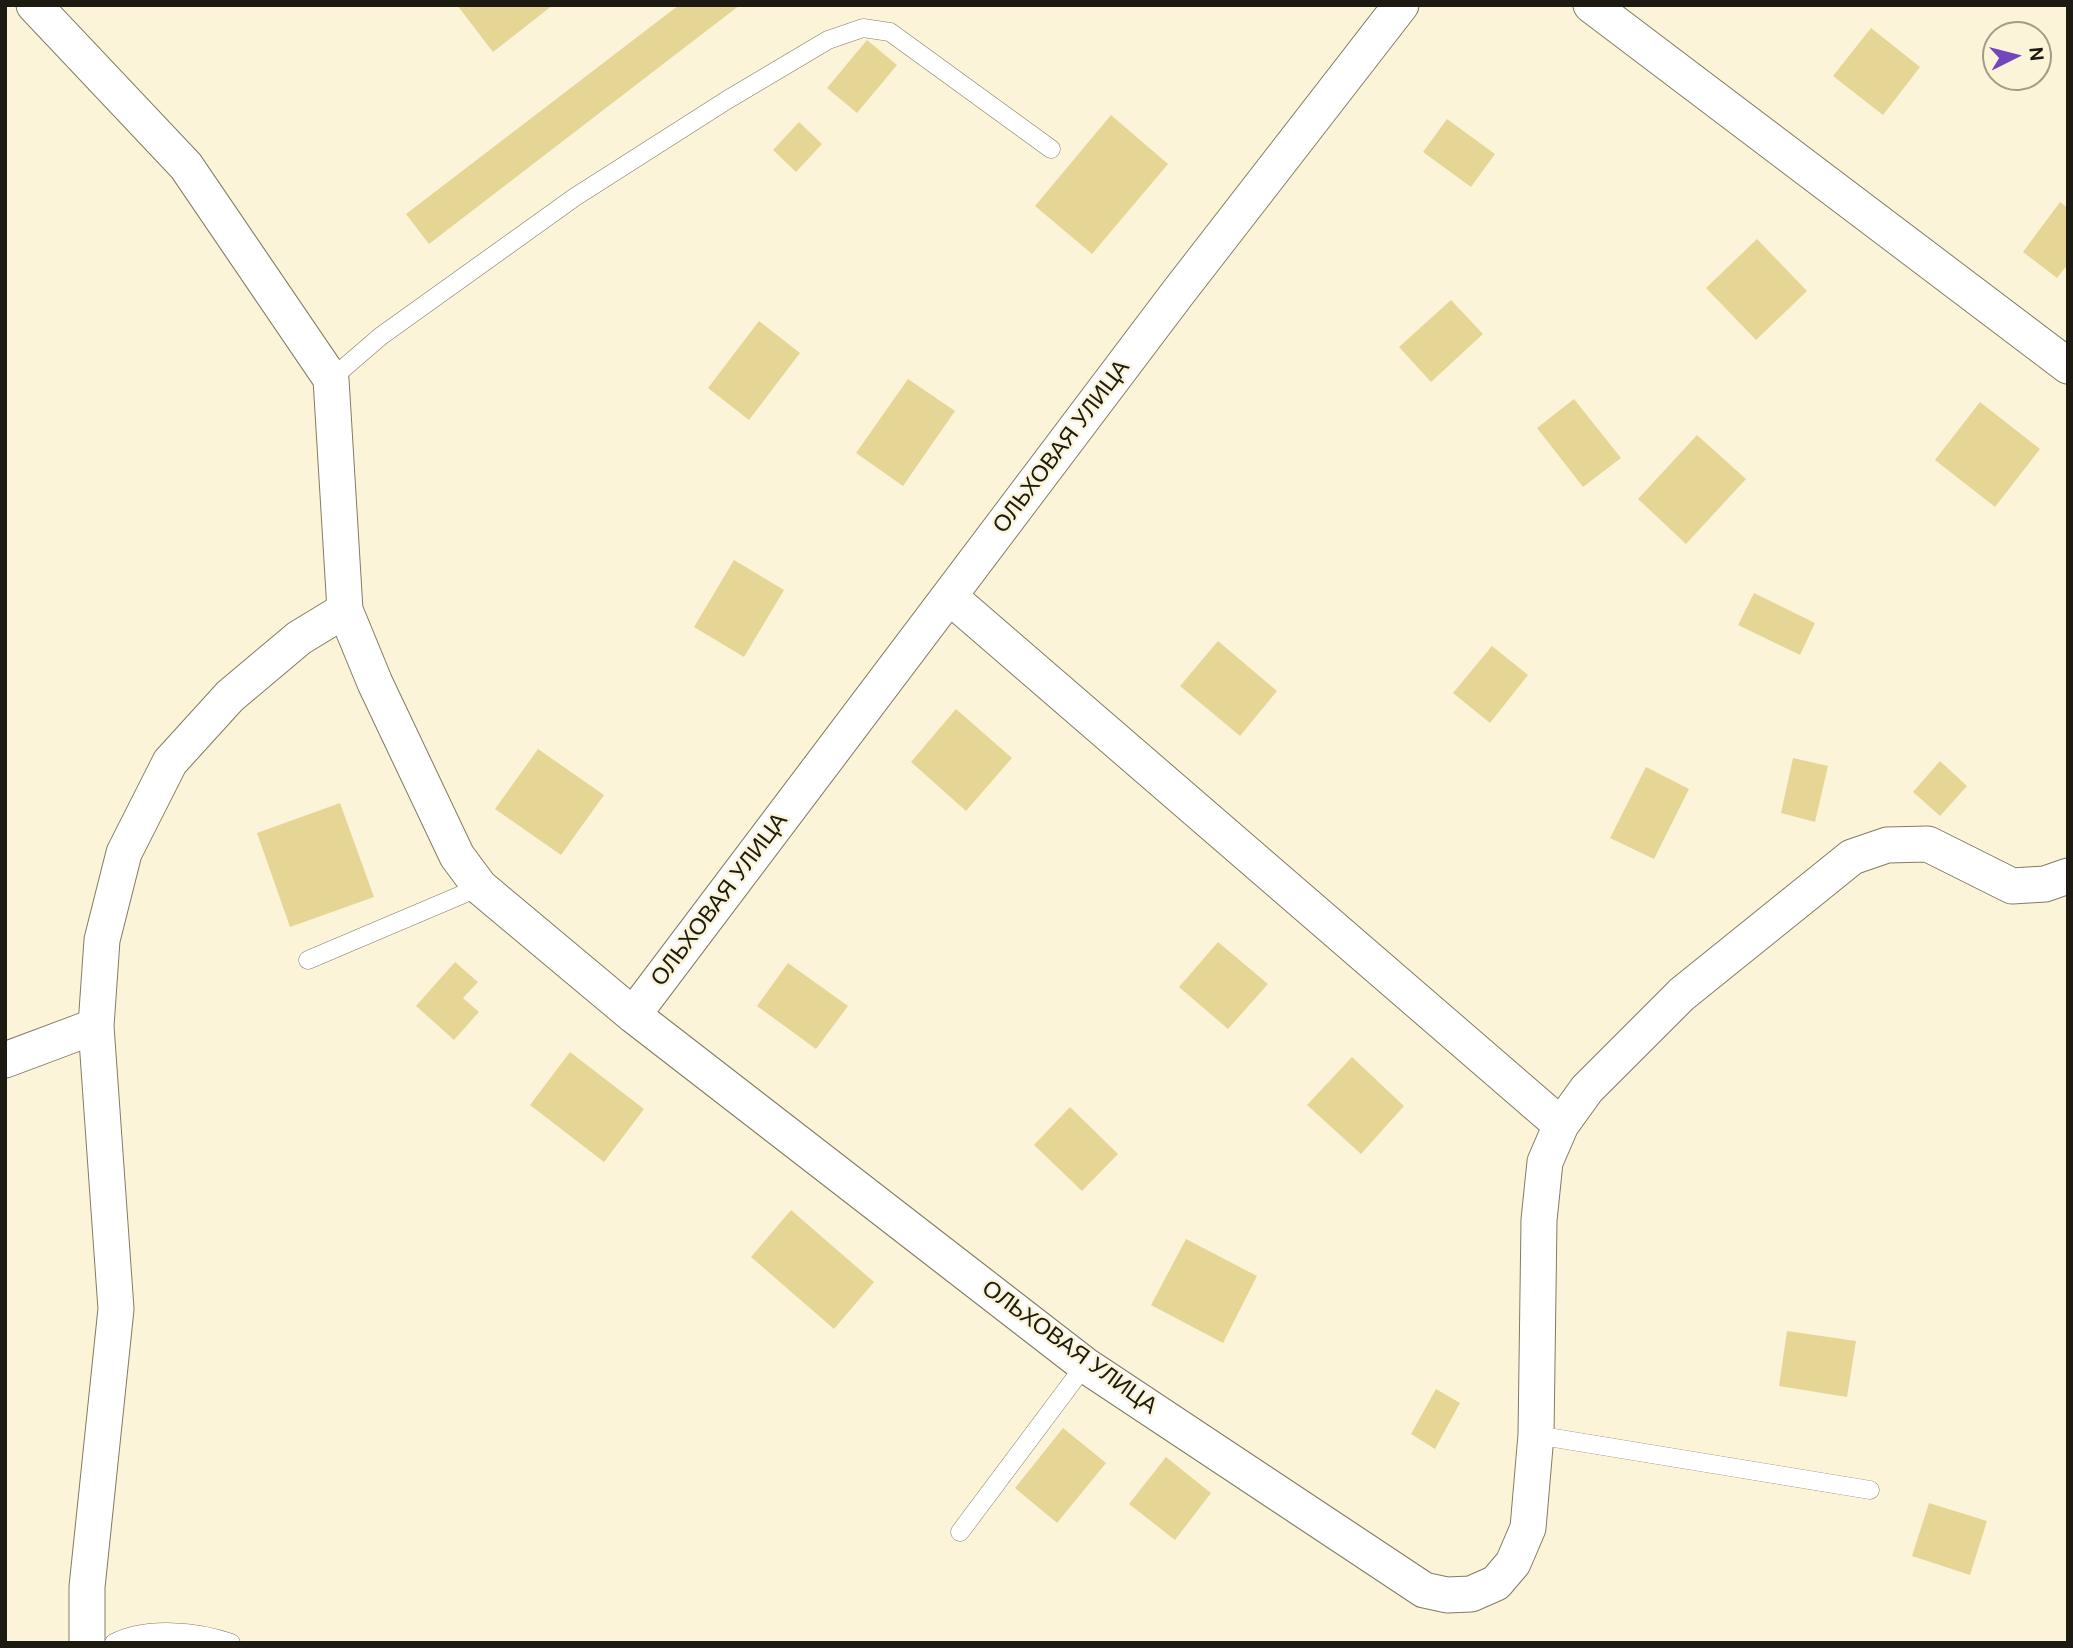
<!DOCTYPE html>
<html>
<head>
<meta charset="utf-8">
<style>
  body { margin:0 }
  #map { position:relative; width:2073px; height:1648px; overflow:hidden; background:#fbf4d9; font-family:"DM Sans",sans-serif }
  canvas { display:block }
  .frame { position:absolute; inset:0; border:7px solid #1d1b11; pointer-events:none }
  .north { position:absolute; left:1982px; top:21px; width:70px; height:70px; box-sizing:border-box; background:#fbf4d9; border:2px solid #a29d89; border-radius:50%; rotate:84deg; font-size:19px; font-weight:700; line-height:28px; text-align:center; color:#1d1b11 }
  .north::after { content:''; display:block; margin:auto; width:24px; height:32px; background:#7446be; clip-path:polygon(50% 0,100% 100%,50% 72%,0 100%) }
</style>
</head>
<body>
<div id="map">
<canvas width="2073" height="1648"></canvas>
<div class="frame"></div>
<div class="north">N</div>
</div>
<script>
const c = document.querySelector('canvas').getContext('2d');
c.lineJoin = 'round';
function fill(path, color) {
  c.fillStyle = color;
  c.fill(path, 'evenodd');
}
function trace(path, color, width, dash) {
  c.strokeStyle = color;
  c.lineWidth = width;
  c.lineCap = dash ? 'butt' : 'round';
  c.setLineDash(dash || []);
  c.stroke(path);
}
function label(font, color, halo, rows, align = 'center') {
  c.font = font + ' "DM Sans",sans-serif';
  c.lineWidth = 5;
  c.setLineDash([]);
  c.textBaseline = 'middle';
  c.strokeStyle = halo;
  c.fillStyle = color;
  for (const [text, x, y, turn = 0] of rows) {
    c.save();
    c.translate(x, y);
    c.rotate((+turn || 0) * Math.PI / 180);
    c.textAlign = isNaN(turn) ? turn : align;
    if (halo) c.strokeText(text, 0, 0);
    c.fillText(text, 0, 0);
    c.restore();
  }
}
fill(new Path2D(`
  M457,5H553L493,52Z
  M679,5H740L429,244L406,214Z
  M1871,28L1920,67L1883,115L1833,76Z
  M867,40L897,65L857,113L827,88Z
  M1111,115L1168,164L1092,254L1035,206Z
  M1447,119L1495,154L1471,187L1423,152Z
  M799,122L822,144L796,172L773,150Z
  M2060,202L2068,208V264L2057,278L2023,252Z
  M1757,239L1807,291L1756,340L1706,288Z
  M1451,300L1483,334L1431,382L1399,347Z
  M759,321L800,353L749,420L708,388Z
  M908,379L955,411L903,486L856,453Z
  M1574,399L1621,458L1583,487L1537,428Z
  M1980,402L2040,449L1995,507L1935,460Z
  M1697,435L1746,479L1686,544L1638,499Z
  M734,560L784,590L744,657L694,627Z
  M1754,593L1815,623L1800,655L1738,625Z
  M1218,641L1277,691L1240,736L1180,686Z
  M1492,646L1528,675L1490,723L1453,693Z
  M956,709L1012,758L966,811L911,762Z
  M538,749L604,795L561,855L495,809Z
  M1793,758L1828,766L1815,822L1781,813Z
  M1940,761L1967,786L1940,816L1913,792Z
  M1646,767L1689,789L1654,859L1610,838Z
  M340,803L374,897L290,927L257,833Z
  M1218,942L1268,984L1228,1029L1179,987Z
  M455,962L478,982L463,998L479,1012L454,1040L416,1006Z
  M788,963L848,1006L816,1049L757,1006Z
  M570,1052L644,1109L604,1162L530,1105Z
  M1352,1057L1404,1106L1361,1154L1307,1105Z
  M1070,1107L1118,1154L1082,1191L1034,1145Z
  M791,1210L874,1282L834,1329L751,1257Z
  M1186,1239L1257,1276L1223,1343L1151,1305Z
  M1787,1331L1856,1341L1847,1397L1779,1386Z
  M1436,1389L1460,1403L1435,1449L1411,1434Z
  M1063,1428L1106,1463L1057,1523L1015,1488Z
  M1166,1457L1211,1493L1175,1540L1129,1504Z
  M1929,1503L1987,1521L1970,1575L1912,1556Z`), '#e6d696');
const service = new Path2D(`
  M331,379L381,336L575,197L727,100L828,40L863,28L890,32L1051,149
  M308,960L480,887
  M1536,1435L1870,1490
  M960,1532L1085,1365
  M114,1643C146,1626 198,1631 231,1643`);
const minor = new Path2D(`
  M34,5L186,166L331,379L345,610L375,683L457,856L480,887L633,1015
  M1401,5L1177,294L633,1015L1085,1365L1424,1590L1447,1595L1471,1594L1496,1583L1513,1563L1528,1528L1536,1435L1539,1220L1545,1162L1561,1125L1587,1089L1682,994L1852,857L1887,845L1928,844L2012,886L2045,884L2068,876
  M1591,5L2068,366
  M950,597L1561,1125
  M5,1060L96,1026
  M87,1643V1587L116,1309L96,1026L102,940L124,853L170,762L230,696L299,638L345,610`);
trace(service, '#827c64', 19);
trace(minor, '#827c64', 37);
trace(service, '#fff', 18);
trace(minor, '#fff', 35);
label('23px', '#1d1b11', '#fbf4d9', [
  ["ОЛЬХОВАЯ УЛИЦА",1062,447,-53],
  ["ОЛЬХОВАЯ УЛИЦА",720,900,-53],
  ["ОЛЬХОВАЯ УЛИЦА",1069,1348,36]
]);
</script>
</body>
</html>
